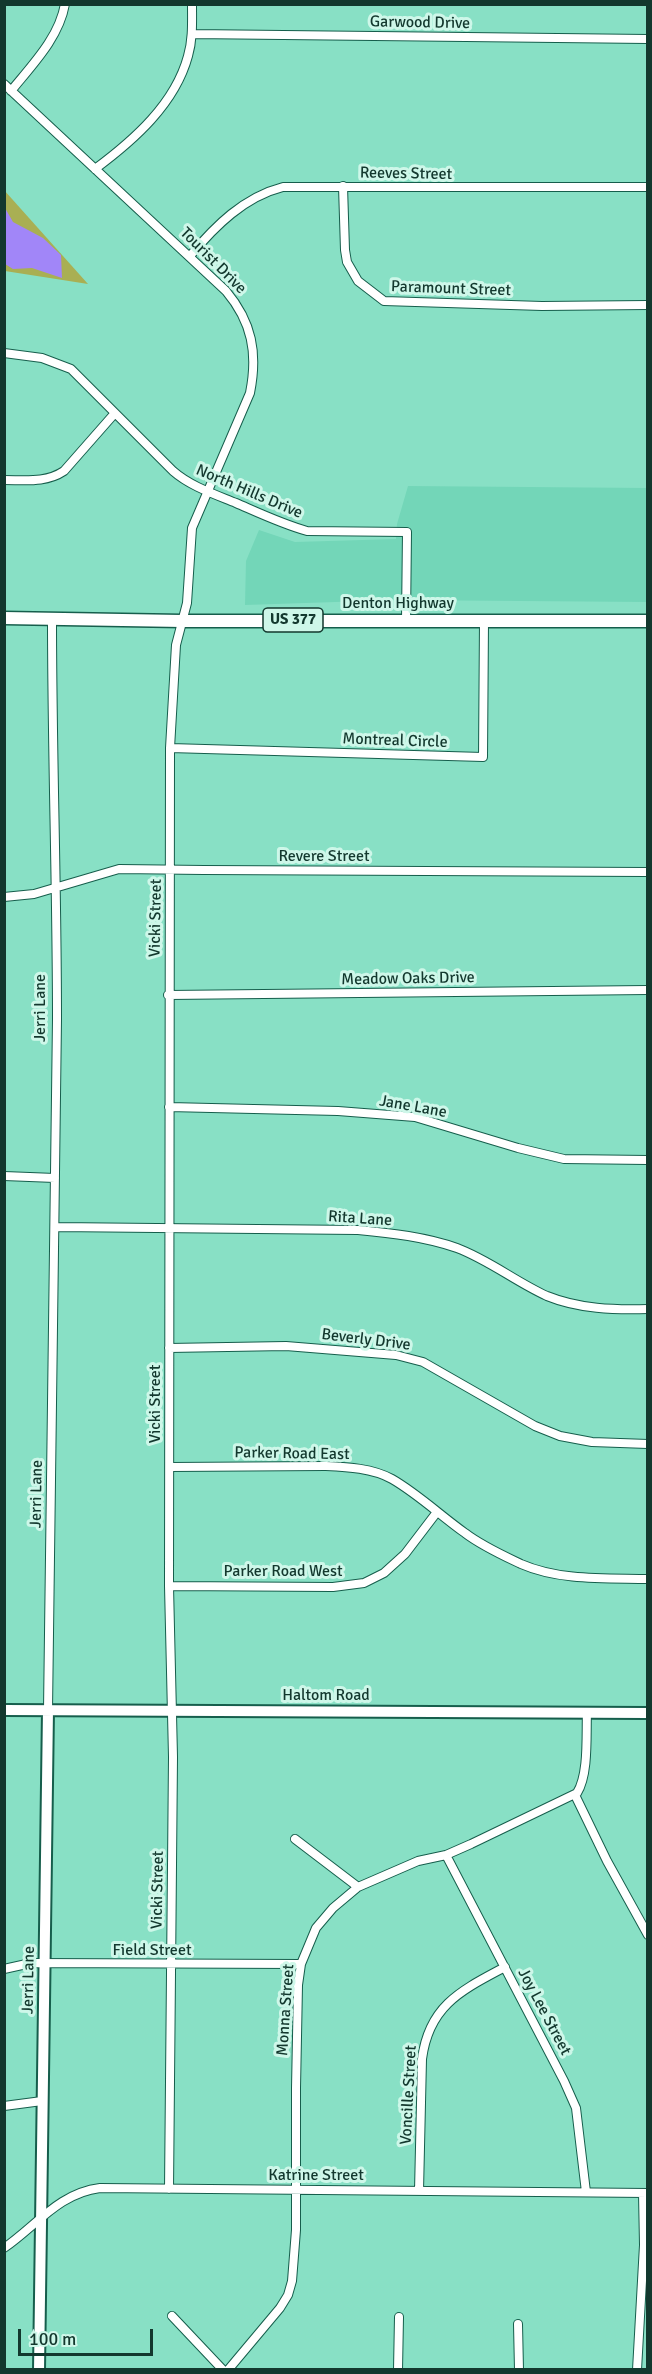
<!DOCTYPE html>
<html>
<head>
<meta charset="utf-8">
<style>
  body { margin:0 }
  #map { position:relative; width:652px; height:2374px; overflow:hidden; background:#88e0c5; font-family:Signika,sans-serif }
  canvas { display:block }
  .frame { position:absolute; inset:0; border:6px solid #13382e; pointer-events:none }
  .scale { position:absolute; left:18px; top:2329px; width:135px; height:27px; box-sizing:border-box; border:3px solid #13382e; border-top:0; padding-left:8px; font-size:18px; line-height:21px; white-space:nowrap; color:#13382e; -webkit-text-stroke:4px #cef7e9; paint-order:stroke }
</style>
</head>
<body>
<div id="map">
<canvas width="652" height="2374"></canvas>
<div class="frame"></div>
<div class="scale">100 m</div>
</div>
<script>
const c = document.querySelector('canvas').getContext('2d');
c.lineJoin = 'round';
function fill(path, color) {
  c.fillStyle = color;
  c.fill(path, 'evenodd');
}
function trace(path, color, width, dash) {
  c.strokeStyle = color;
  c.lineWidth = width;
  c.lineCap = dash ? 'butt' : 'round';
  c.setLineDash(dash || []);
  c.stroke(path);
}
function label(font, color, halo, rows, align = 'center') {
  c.font = font + ' Signika,sans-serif';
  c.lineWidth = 6;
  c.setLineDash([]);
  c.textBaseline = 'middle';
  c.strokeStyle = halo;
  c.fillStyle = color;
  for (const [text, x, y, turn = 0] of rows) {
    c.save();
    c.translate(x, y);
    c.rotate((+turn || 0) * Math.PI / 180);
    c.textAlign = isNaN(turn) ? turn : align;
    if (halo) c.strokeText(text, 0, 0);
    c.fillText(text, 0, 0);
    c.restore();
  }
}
fill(new Path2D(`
  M408,486L647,488V602L396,600L245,605L246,561L259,530L295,542L396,539L397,524Z`), '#73d6b8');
fill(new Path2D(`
  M4,190L88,284L5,271Z`), '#a9af53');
fill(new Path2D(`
  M5,208L13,222L43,238L61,255L62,278L32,268L13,269L5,264Z`), '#a186f8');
const street = new Path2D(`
  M192,34L648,39
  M4,84L226,291C252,322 258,353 250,393L192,528L187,603L176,645L170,748L169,1586L173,1757L169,2189
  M11,91C32,65 59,38 65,4
  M95,169C134,140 175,104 188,56C193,39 192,22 192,4
  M343,186L345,250L347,262L358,281L384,301L542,306L648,305
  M190,256C215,226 244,197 283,187H648
  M4,353L42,358L71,369L173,471C190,486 214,494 236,503C259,513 282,524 307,531L407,532L406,620
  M4,480C26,480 46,483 64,471L115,413
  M170,748L483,757L484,621
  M4,897L34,894L119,869L204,870L648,872
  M168,995L648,990
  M169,1107L338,1111L415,1117L518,1148L564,1159L648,1160
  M4,1176L55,1178
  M56,1227L358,1230C391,1233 426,1237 457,1248C489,1260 516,1282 547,1296C579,1309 614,1310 648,1309
  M169,1348L286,1346L396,1355L423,1362L535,1426L560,1436L592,1442L648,1444
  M170,1467L325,1466C347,1467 372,1468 392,1479C418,1494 441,1516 465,1533C482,1546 502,1555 521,1564C560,1581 606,1578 648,1579
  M169,1586L333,1587L364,1583L384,1573L405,1554L437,1512
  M48,1710C52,1480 56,1250 57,1019C57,886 52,752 52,619
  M575,1795L607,1861L648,1935
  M295,1839L358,1887
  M446,1855L564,2081L576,2108L586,2192
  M4,1969L31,1963L301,1964
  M4,2106L42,2101
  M419,2191L422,2059C429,2005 462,1990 505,1967
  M4,2248C36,2226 59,2193 100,2188L648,2193
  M172,2316L223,2370
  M518,2324L519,2370
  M228,2370L280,2308L288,2295L292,2281L296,2230V2088L298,1985L301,1964L316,1928L333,1908L358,1887L418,1861L446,1855L471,1844L577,1793C589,1774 586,1735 587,1712
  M398,2370L399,2317
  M637,2370L644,2245L643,2193`);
const secondary = new Path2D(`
  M4,1710L648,1713
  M39,2370L48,1710`);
const primary = new Path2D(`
  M4,618L182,621H648`);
trace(street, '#165e4c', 10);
trace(secondary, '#165e4c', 14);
trace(primary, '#165e4c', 15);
trace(street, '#fff', 8);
trace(secondary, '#fff', 10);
trace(primary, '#fff', 12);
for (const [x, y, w] of [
  [293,620,60]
]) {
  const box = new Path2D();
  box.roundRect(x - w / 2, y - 12, w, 24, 4.5);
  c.fillStyle = '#cef7e9';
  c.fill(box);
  trace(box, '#13382e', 1.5);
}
label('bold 15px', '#13382e', null, [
  ["US 377",293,620]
]);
label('16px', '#13382e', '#cef7e9', [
  ["Garwood Drive",420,23,1],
  ["Reeves Street",406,174,1],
  ["Tourist Drive",213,261,45],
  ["Paramount Street",451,289,2],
  ["North Hills Drive",249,492,23],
  ["Denton Highway",398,604],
  ["Montreal Circle",395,741,2],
  ["Revere Street",324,857],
  ["Vicki Street",156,918,-89],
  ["Meadow Oaks Drive",408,979,-1],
  ["Jerri Lane",41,1008,-90],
  ["Jane Lane",413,1107,10],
  ["Rita Lane",360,1219,4],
  ["Beverly Drive",366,1340,7],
  ["Vicki Street",156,1404,-90],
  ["Parker Road East",292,1454,1],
  ["Jerri Lane",37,1494,-89],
  ["Parker Road West",283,1572],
  ["Haltom Road",326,1696],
  ["Vicki Street",158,1890,-89],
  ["Field Street",152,1951],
  ["Jerri Lane",29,1980,-89],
  ["Monna Street",286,2010,-86],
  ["Joy Lee Street",544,2012,62],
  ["Voncille Street",409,2095,-87],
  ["Katrine Street",316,2176]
]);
</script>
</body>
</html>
